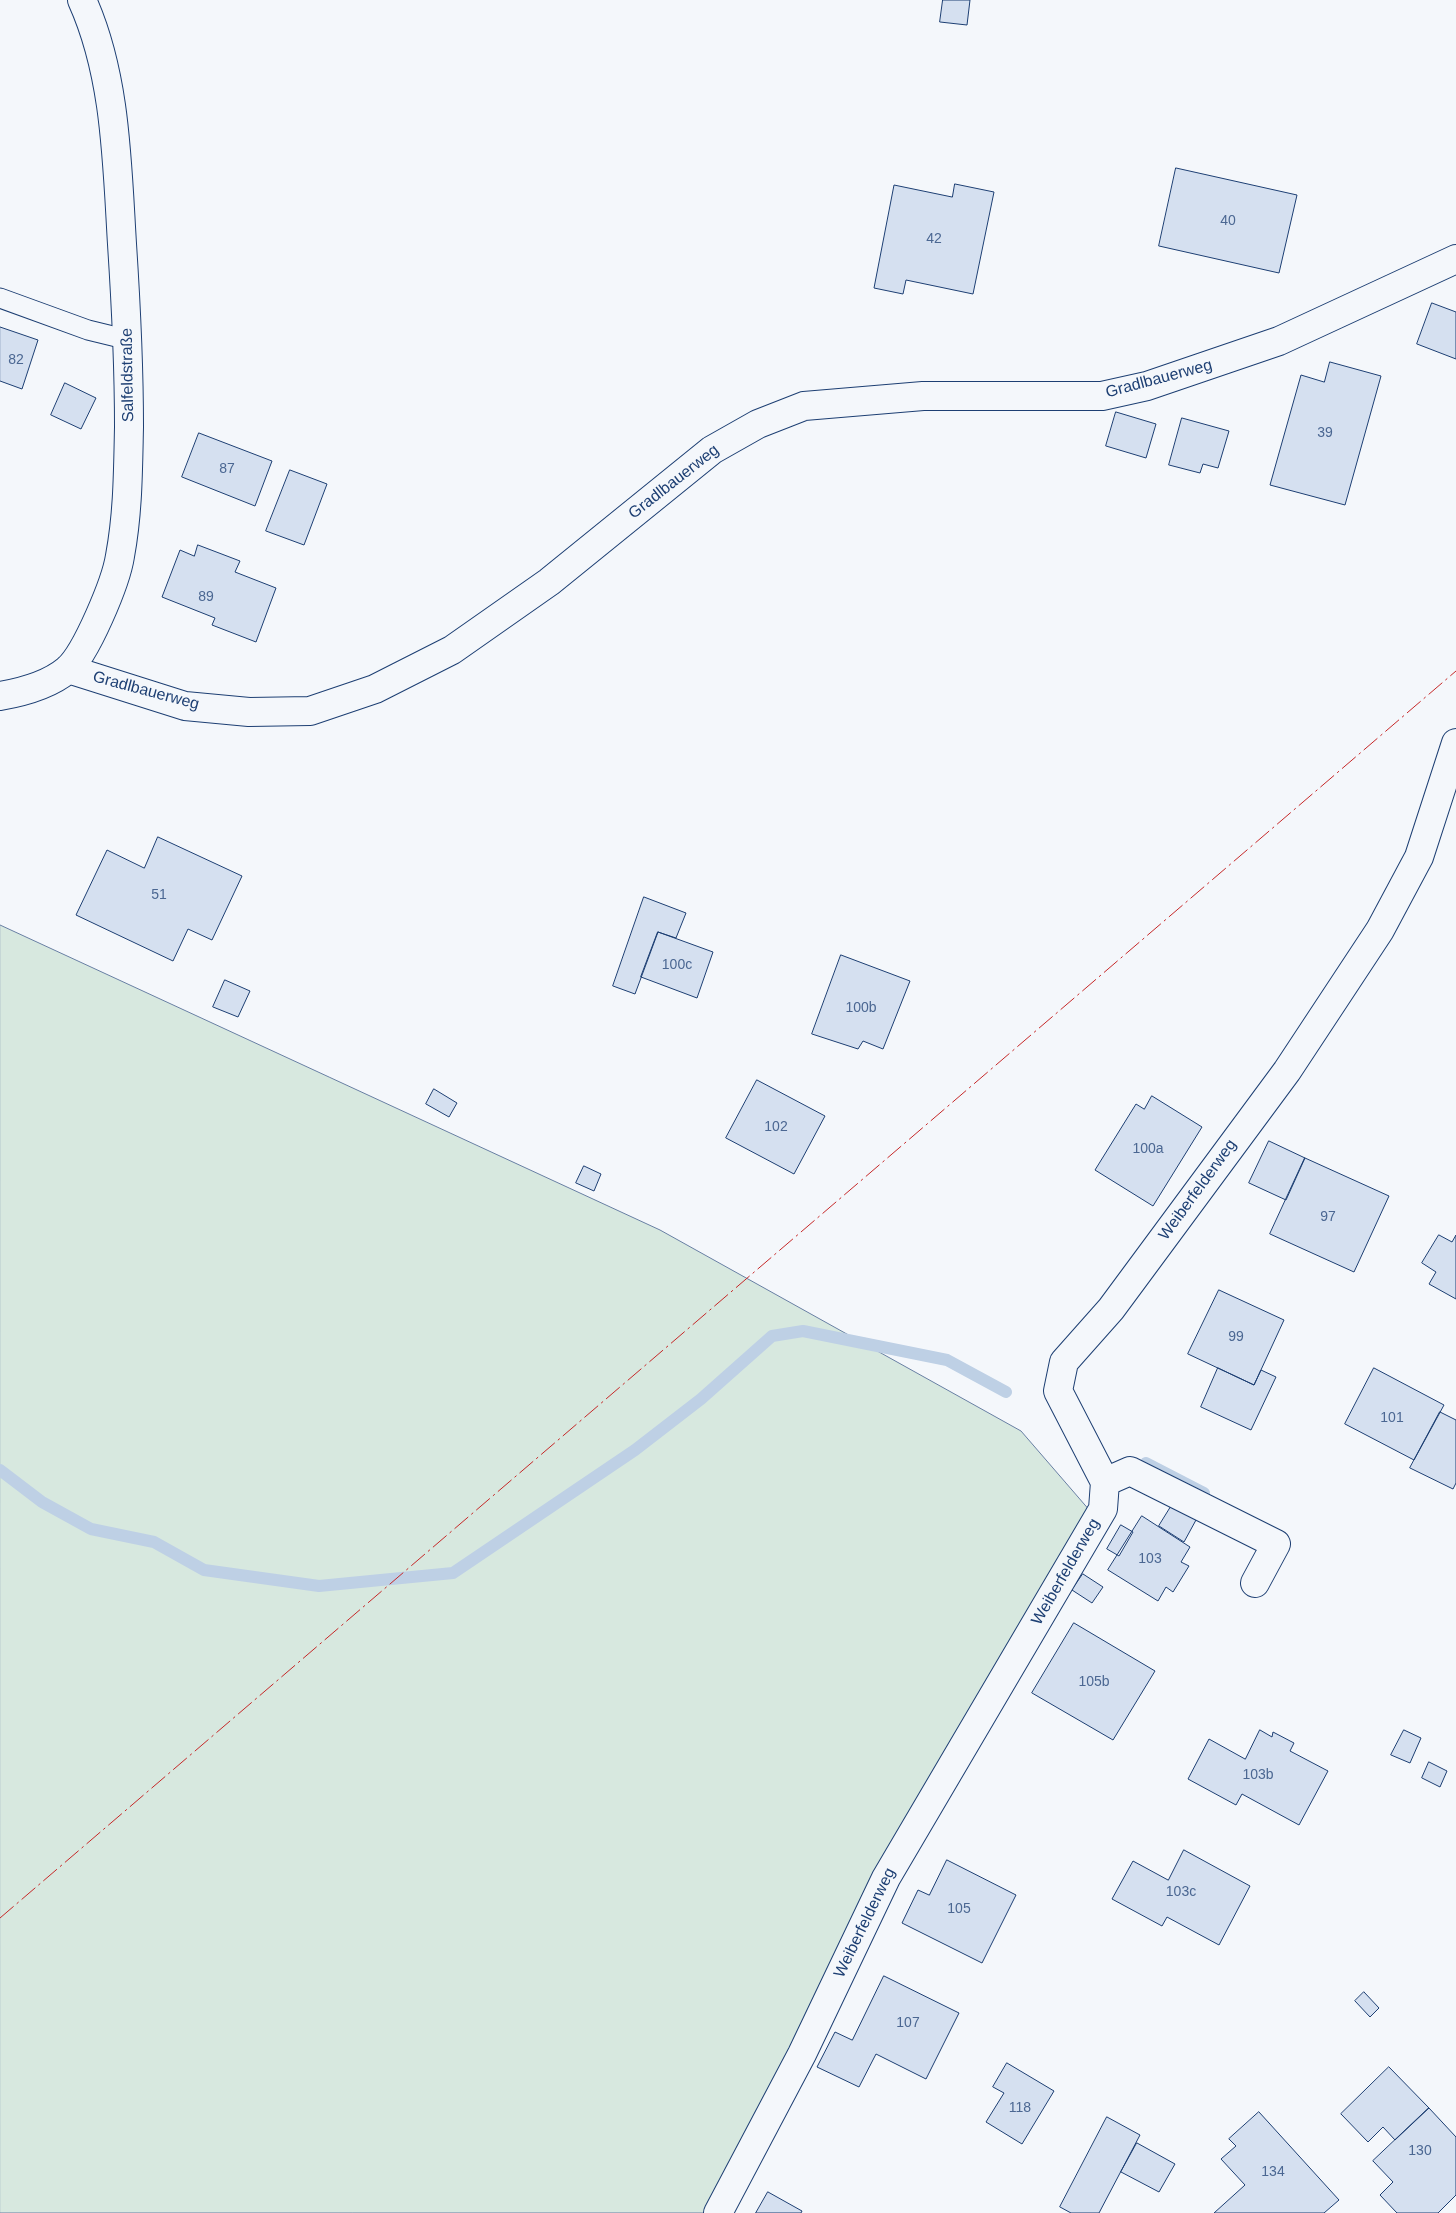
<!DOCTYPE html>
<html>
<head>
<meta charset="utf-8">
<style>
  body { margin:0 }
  canvas { display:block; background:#f4f7fb }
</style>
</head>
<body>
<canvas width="1456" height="2213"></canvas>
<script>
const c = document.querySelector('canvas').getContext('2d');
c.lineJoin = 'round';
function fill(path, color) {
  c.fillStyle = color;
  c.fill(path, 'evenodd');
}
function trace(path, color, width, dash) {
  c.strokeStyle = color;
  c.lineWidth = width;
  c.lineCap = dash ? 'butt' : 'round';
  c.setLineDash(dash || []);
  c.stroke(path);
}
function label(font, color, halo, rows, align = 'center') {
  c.font = font + ' Helvetica,sans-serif';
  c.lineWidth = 4;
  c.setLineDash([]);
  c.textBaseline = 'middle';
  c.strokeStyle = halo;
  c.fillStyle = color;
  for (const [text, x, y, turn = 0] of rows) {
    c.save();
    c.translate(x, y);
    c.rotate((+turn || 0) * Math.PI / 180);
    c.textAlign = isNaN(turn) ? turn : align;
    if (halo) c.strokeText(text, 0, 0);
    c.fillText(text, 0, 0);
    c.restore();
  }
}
const green = new Path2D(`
  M0,925L660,1230L1021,1431L1091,1512L706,2213H0Z`);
fill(green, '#d7e8df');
trace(green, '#687fa3', 1);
trace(new Path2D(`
  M1146,1463L1204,1493
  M0,1470L42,1502L91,1529L154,1542L204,1570L319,1586L453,1573L635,1450L701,1399L772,1336L803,1331L947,1360L1006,1392`), '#bed0e5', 12);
const building = new Path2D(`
  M943,0H970L967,25L940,22Z
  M1176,168L1297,195L1279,273L1159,246Z
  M955,184L994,192L973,294L906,280L903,294L874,288L894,185L952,197Z
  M1432,303L1456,312V359L1417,344Z
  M0,327L38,340L22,389L0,381Z
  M1330,362L1381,376L1345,505L1270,485L1301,375L1324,382Z
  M65,383L96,398L81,429L51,415Z
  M1116,412L1156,424L1146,458L1106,446Z
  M1182,418L1229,431L1218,468L1203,464L1200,473L1169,465Z
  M199,433L272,461L255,506L182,477Z
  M290,470L327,484L304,545L266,531Z
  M198,545L240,561L235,572L276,588L256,642L212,625L215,618L162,597L180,550L194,556Z
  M158,837L242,876L212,940L188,929L173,961L76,915L107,850L144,868Z
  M644,897L686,913L676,938L658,932L635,994L613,986Z
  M658,932L713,952L697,998L641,977Z
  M841,955L910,981L883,1049L863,1041L858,1049L812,1034Z
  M225,980L250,991L238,1017L213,1007Z
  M757,1080L825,1116L794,1174L726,1138Z
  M434,1089L457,1103L449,1117L426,1104Z
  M1152,1096L1202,1127L1153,1206L1095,1170L1136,1104L1144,1109Z
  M1269,1141L1305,1158L1286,1200L1249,1183Z
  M1305,1158L1389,1196L1354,1272L1270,1234Z
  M584,1166L601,1174L594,1191L576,1183Z
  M1439,1235L1452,1242L1456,1235V1299L1429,1284L1436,1272L1422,1263Z
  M1219,1290L1284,1320L1254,1385L1188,1354Z
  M1218,1368L1254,1385L1261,1370L1276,1377L1251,1430L1201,1407Z
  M1374,1368L1444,1405L1414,1460L1345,1424Z
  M1440,1412L1456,1420V1483L1453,1489L1410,1468Z
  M1172,1505L1196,1520L1184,1542L1159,1526Z
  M1142,1516L1190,1547L1181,1562L1189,1566L1173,1592L1166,1587L1158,1601L1108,1570Z
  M1121,1525L1133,1532L1119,1556L1107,1549Z
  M1083,1574L1103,1587L1092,1603L1072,1590Z
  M1074,1623L1155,1671L1113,1740L1032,1693Z
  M1260,1730L1272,1737L1273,1732L1294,1743L1290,1751L1328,1771L1299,1825L1242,1794L1236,1805L1188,1779L1209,1739L1245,1759Z
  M1404,1730L1421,1738L1410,1763L1391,1755Z
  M1429,1762L1447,1771L1440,1787L1422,1778Z
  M1184,1850L1250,1886L1219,1945L1167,1917L1162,1926L1112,1899L1133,1861L1168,1880Z
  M947,1860L1016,1895L982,1963L902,1923L918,1890L929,1895Z
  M884,1976L959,2013L926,2079L876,2054L859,2087L817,2067L835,2032L852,2040Z
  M1364,1992L1379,2008L1370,2017L1355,2001Z
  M1007,2063L1054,2091L1022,2144L986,2122L1004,2093L993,2087Z
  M1389,2067L1429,2108L1395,2140L1383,2127L1368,2142L1341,2114Z
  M1429,2108L1456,2137V2195L1438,2213H1397L1380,2195L1393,2182L1373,2161Z
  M1259,2112L1339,2200L1324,2213H1214L1245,2185L1221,2159L1236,2146L1229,2139Z
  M1107,2117L1140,2135L1099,2213H1071L1060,2207Z
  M1137,2143L1175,2164L1159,2192L1121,2172Z
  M768,2192L802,2211L801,2213H756Z`);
fill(building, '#d5e0f0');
trace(building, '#1d3f73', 1);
const service = new Path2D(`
  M0,298L88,330L129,340`);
const minor = new Path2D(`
  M68,669L185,706L249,712L310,711L375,689L452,650L549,582L712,450L758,424L804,406L923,396H1102L1147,386L1279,341L1456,259
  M0,696C23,692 49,685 67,670C86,654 116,582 120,556C128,513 128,471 129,427C129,366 126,305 122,244C117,162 116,75 82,0
  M1105,1482L1130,1471L1276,1544L1255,1583
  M718,2213L802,2054L886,1878L1103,1509L1105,1482L1058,1391L1064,1362L1111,1309L1287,1071L1380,930L1419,857L1456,743`);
trace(service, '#1d3f73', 21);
trace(minor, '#1d3f73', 30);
trace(service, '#f4f7fb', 19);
trace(minor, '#f4f7fb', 28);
trace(new Path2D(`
  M0,1918L1456,671`), '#c62828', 1, [18, 4, 2.5, 4]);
label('14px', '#4b6792', null, [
  ["40",1228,221],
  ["42",934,239],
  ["82",16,360],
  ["39",1325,433],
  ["87",227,469],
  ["89",206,597],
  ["51",159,895],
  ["100c",677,965],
  ["100b",861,1008],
  ["102",776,1127],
  ["100a",1148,1149],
  ["97",1328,1217],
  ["99",1236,1337],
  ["101",1392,1418],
  ["103",1150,1559],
  ["105b",1094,1682],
  ["103b",1258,1775],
  ["103c",1181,1892],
  ["105",959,1909],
  ["107",908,2023],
  ["118",1020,2108],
  ["130",1420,2151],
  ["134",1273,2172]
]);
label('16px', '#1d3f73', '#f4f7fb', [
  ["Salfeldstraße",128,375,-91],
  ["Gradlbauerweg",1159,379,-15],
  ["Gradlbauerweg",674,482,-38],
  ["Gradlbauerweg",146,691,15],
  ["Weiberfelderweg",1198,1190,-54],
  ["Weiberfelderweg",1066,1572,-60],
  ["Weiberfelderweg",865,1923,-64]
]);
</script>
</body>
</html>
